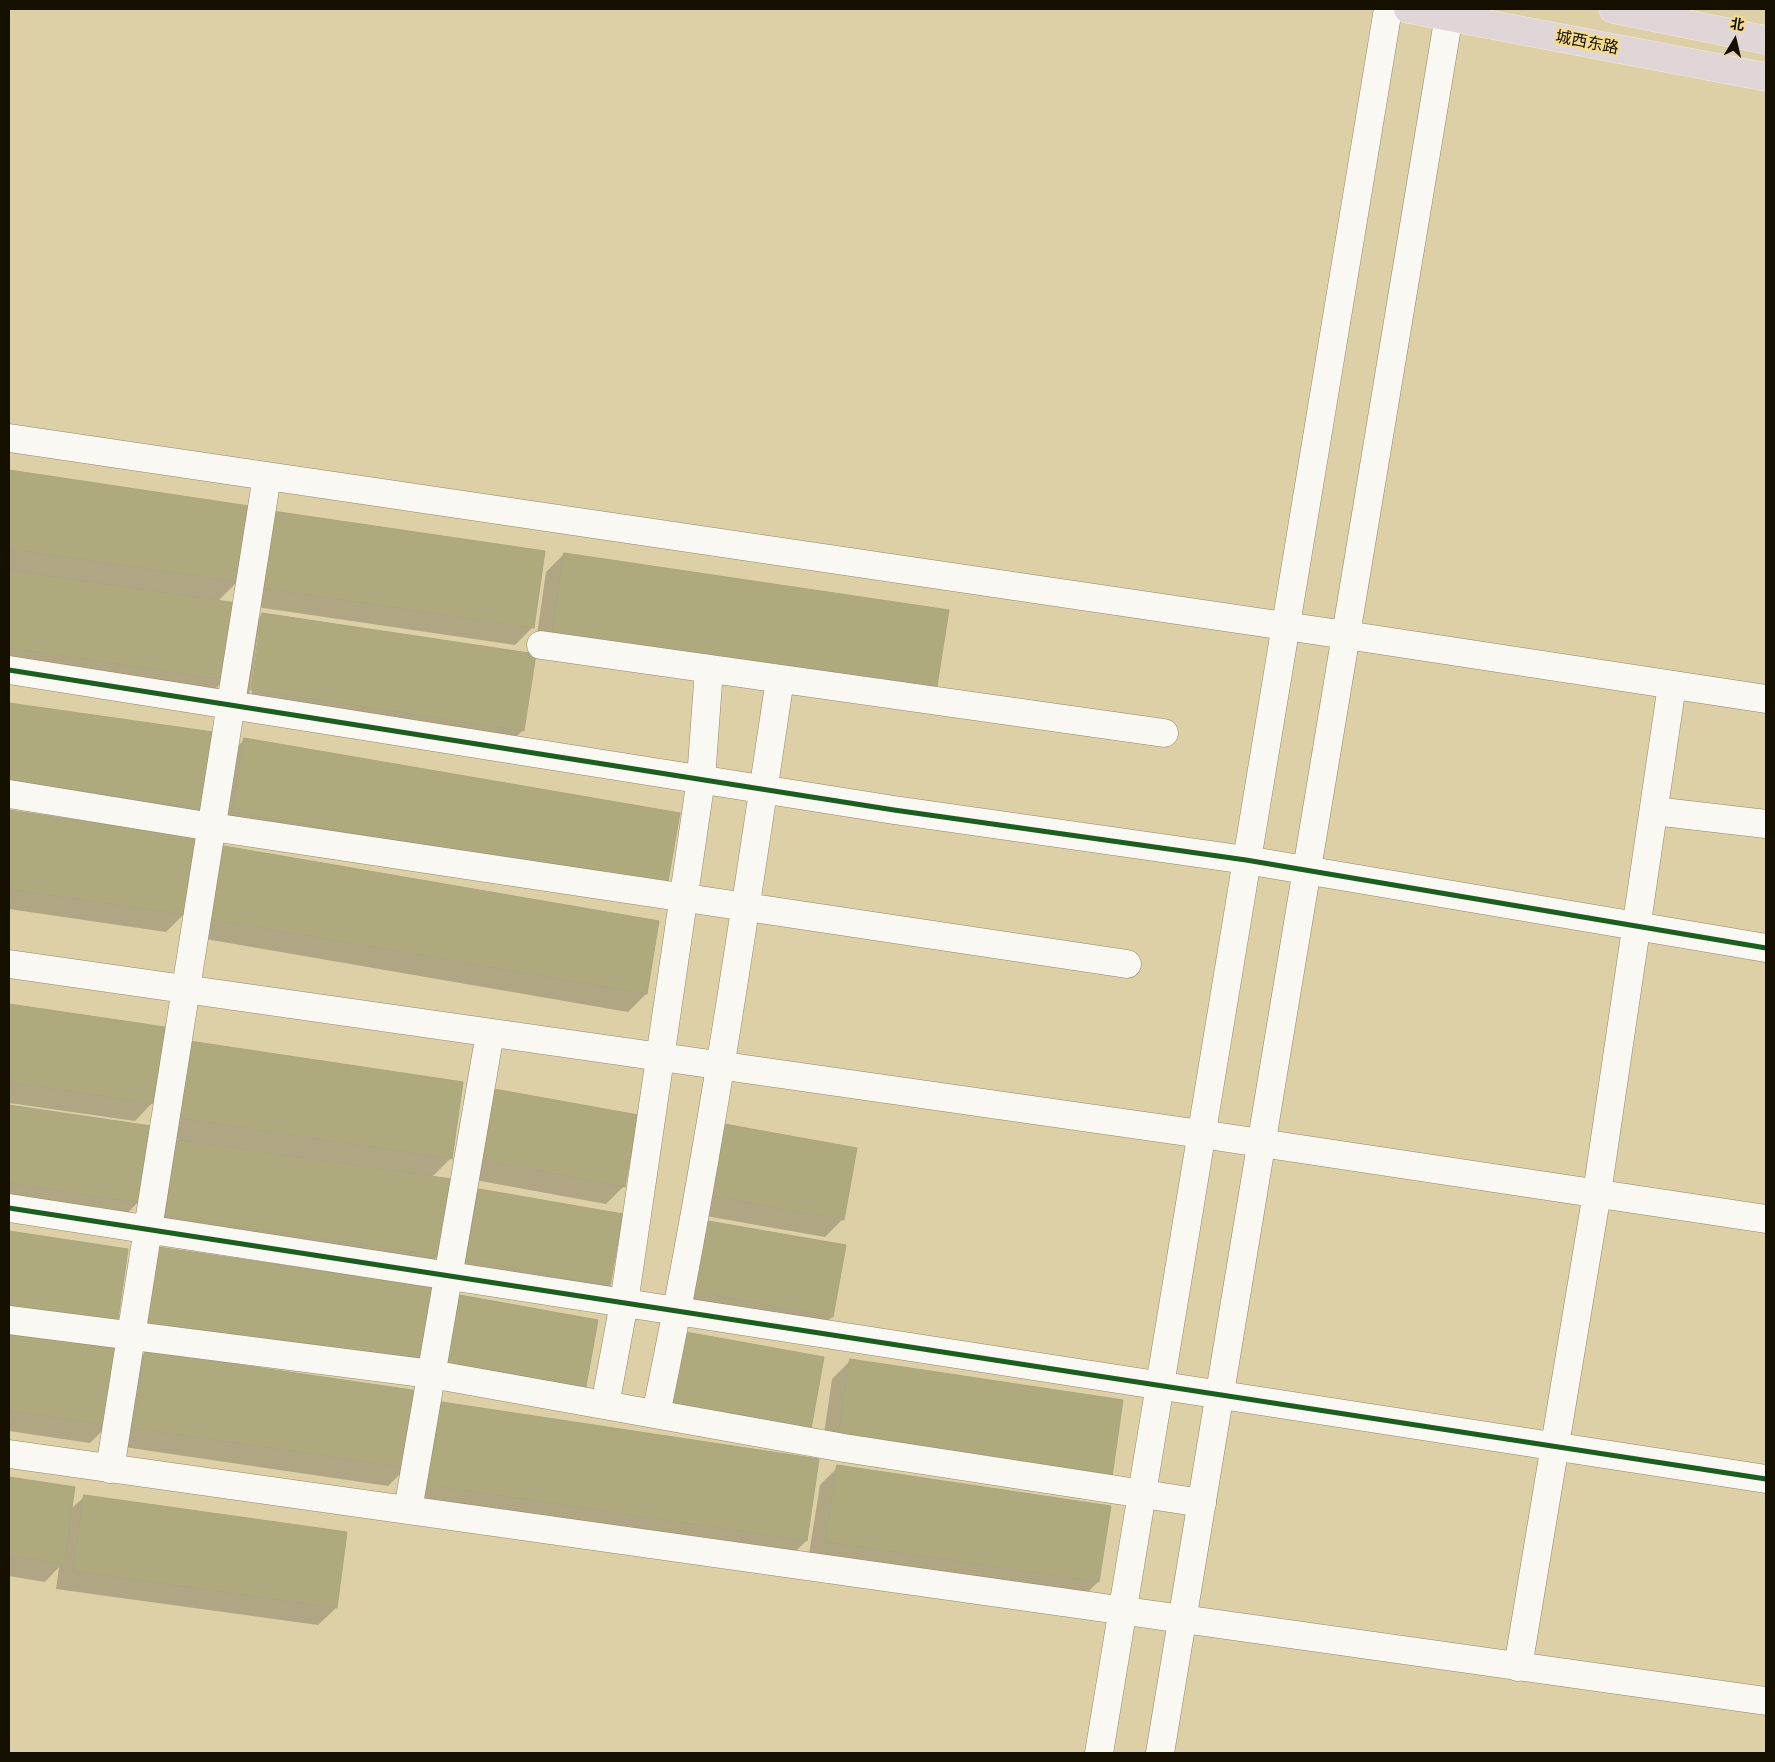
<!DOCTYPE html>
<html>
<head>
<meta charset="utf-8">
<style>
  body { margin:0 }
  #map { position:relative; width:1775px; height:1762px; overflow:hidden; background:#ddd0a6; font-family:"Fira Sans Condensed","Noto Sans SC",sans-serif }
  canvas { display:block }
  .frame { position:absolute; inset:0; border:10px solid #150f00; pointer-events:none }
  .north { position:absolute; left:1710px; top:15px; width:50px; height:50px; -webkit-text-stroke:4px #f3dc90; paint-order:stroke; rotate:9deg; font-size:14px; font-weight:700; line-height:20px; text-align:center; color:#150f00 }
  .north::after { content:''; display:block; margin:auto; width:18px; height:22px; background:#150f00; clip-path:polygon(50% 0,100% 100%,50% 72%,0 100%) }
</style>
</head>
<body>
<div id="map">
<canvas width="1775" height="1762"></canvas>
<div class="frame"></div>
<div class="north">北</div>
</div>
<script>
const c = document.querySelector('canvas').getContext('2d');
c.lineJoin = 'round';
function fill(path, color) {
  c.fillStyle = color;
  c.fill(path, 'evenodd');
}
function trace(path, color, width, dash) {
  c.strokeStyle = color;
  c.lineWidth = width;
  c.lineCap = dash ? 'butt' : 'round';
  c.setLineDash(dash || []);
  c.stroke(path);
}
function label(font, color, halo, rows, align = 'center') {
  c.font = font + ' "Fira Sans Condensed","Noto Sans SC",sans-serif';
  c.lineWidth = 5;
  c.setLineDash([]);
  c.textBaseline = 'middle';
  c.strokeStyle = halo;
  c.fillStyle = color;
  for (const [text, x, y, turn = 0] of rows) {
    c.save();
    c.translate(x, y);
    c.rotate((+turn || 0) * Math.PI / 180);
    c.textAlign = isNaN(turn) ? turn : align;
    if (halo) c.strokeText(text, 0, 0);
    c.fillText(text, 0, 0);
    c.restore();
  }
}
fill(new Path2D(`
  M9,472L248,507L237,582L217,602L225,679L207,697L9,668Z
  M254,530L533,627L515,645L243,605Z
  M564,554L947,611L534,653L523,730L505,748L234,708L244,633L262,615L534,655L546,572ZM258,633H260L251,697L249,696Z
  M9,704L212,733L201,809L183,827L9,801Z
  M244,740L666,886L214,830L226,758Z
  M9,811L195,839L184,914L166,932L9,909Z
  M224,848L658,922L646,994L628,1012L194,937L206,866Z
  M9,1005L163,1028L152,1103L135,1121L9,1103Z
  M172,1061L451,1158L431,1178L438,1256L420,1274L149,1234L159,1159L179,1139L161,1136Z
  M9,1106L149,1127L138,1202L121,1220L9,1204Z
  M477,1108L624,1186L606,1204L464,1178Z
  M696,1141L843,1219L825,1237L683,1212Z
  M479,1190L608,1286L590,1304L449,1278L461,1208Z
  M702,1221L844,1246L832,1317L814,1335L672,1309Z
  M9,1233L127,1250L9,1330Z
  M9,1334L119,1350L108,1425L90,1443L9,1431Z
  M146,1352L406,1468L388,1486L117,1446L128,1370Z
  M850,1361L1092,1494L821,1454L832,1379Z
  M417,1420L806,1541L788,1559L405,1502Z
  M838,1467L1098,1582L1080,1600L808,1560L820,1485Z
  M9,1479L74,1488L70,1510L85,1496L336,1608L318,1625L56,1589L59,1567L45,1582L9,1576Z`), '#0003');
const building = new Path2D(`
  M9,470L249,506L238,582L9,549Z
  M272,511L545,551L534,628L261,588Z
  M564,553L949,610L936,692L552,635Z
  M9,570L237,603L226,680L9,648Z
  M262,613L536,654L524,731L251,690Z
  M9,703L213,732L202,809L9,781Z
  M244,738L680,813L667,887L232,812Z
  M9,810L196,838L185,915L9,889Z
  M224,846L659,921L647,994L211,919Z
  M9,1004L165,1027L154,1104L9,1082Z
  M189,1041L463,1082L452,1159L178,1118Z
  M494,1089L638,1115L625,1187L482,1160Z
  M9,1105L151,1126L140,1203L9,1183Z
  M713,1122L857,1148L844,1220L700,1194Z
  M177,1140L451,1179L440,1256L166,1216Z
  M479,1189L623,1214L610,1286L466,1260Z
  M702,1220L846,1245L833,1317L689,1291Z
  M9,1231L128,1249L117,1326L9,1310Z
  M158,1247L432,1287L421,1364L147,1324Z
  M454,1294L598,1320L585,1392L441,1365Z
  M680,1331L824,1357L811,1429L667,1403Z
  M9,1332L120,1349L109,1425L9,1411Z
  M145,1351L419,1391L407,1468L134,1428Z
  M850,1359L1123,1400L1112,1477L838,1436Z
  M435,1401L819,1459L807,1541L422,1484Z
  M837,1465L1111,1506L1099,1582L826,1542Z
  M9,1477L75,1487L64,1564L9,1556Z
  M84,1495L347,1532L337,1608L73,1571Z`);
fill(building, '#aeaa7e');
trace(building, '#a9a483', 1);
const minor = new Path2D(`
  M9,438L1346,635L1766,699
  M541,645L1164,733
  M9,670L894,810L1246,860L1766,948
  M9,794L212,827L1127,964
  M1654,811L1766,824
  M9,964L1201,1134L1766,1219
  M9,1208L1766,1479
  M9,1320L431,1374L844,1448L1202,1503
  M605,1405L624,1303L701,779L709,669
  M656,1414C707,1171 743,925 780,679
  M9,1454L1766,1701
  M110,1469L267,476
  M408,1510L490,1033
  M1518,1667L1597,1193L1672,685`);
const tertiary = new Path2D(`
  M1099,1753L1388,9
  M1160,1753L1450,9`);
const trunk = new Path2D(`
  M1408,9L1766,77
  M1613,9L1766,40`);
trace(minor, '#91876a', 29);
trace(tertiary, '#91876a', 29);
trace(trunk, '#f0ead7', 29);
trace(minor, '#faf8f2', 28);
trace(tertiary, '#faf8f2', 28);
trace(trunk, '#e0d6d8', 28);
trace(new Path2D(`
  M9,670L894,810L1246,860L1766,948
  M9,1208L1766,1479`), '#1b5e20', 5);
label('16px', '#150f00', '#f3dc90', [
  ["城西东路",1587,43,11]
]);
</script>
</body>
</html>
